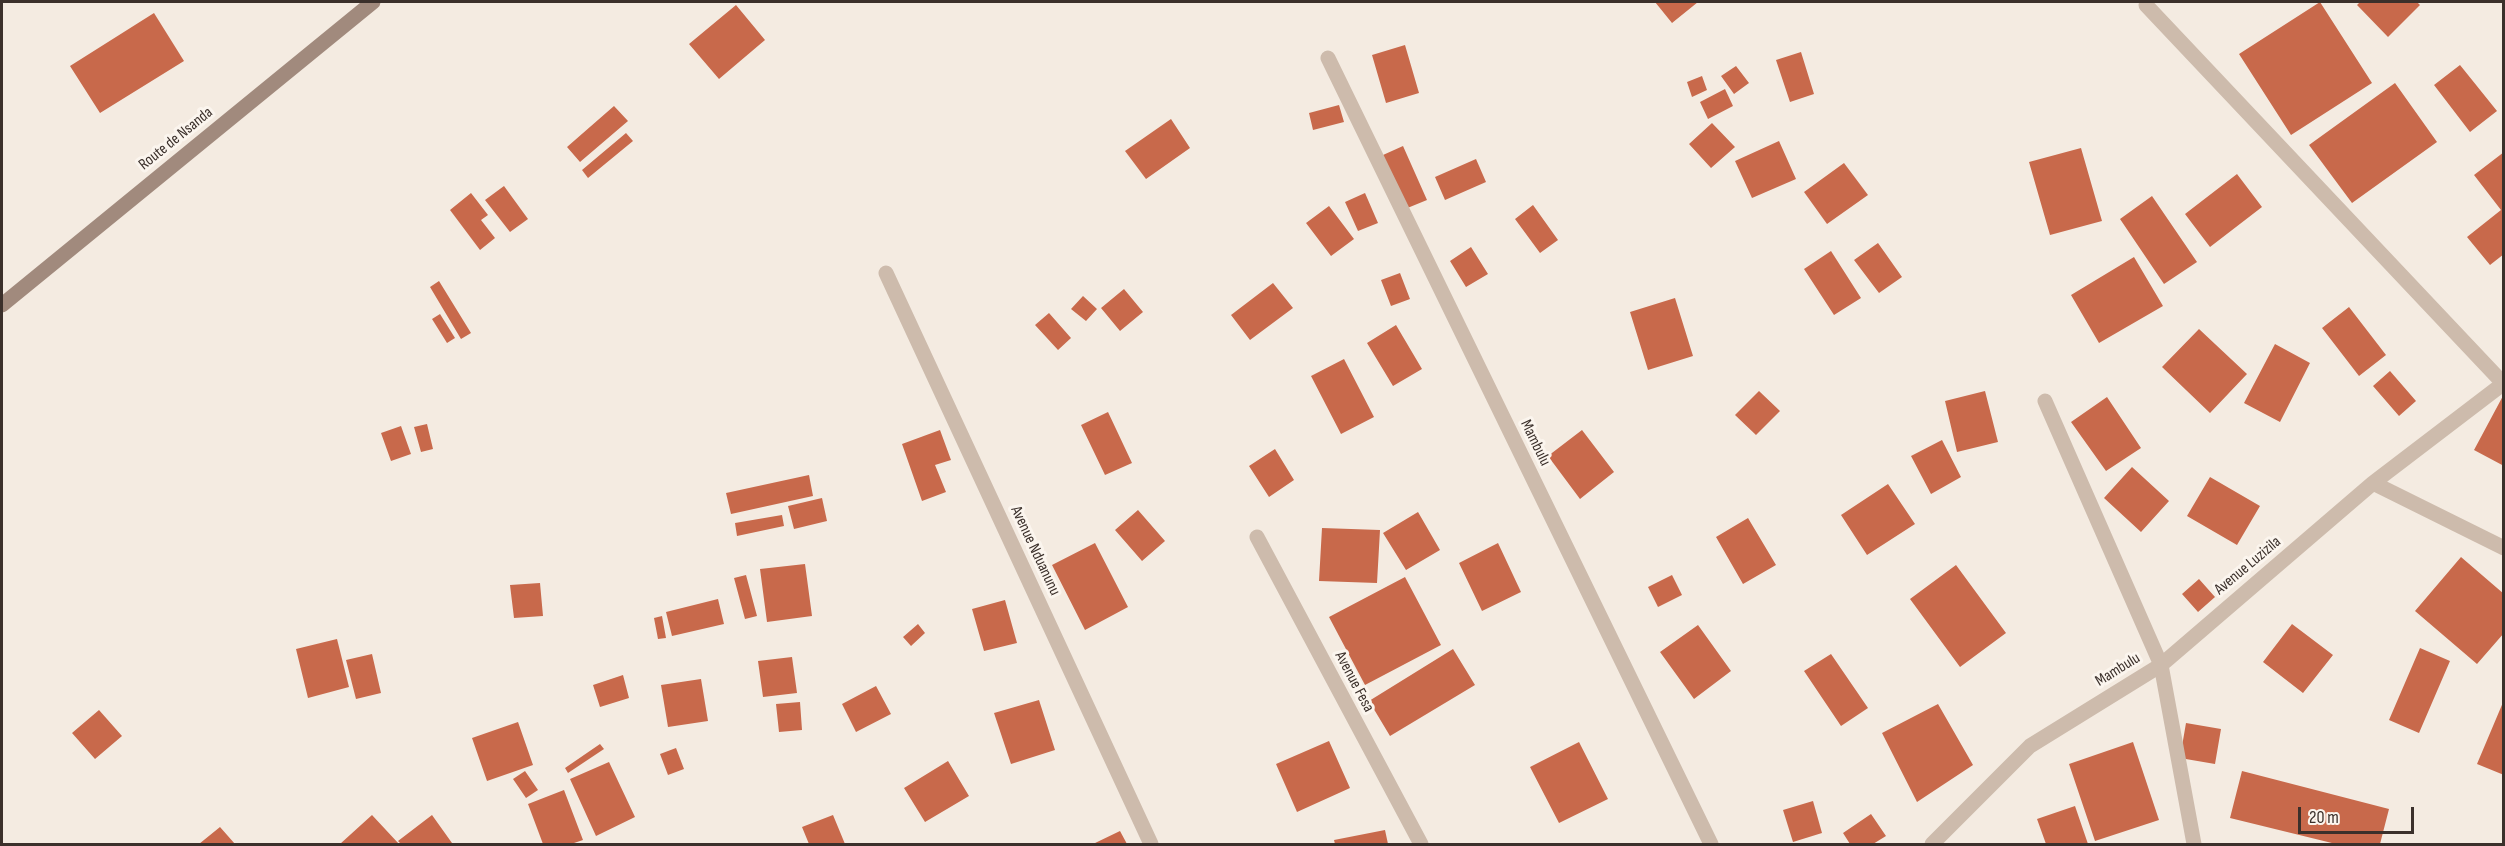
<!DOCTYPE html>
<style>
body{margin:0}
#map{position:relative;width:2505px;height:846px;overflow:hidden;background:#f4ebe1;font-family:"Sofia Sans Condensed",sans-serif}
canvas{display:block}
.frame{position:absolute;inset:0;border:3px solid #3b302b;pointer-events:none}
.scale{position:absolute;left:2298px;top:807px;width:116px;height:27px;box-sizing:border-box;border:3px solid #3b302b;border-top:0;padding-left:8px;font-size:18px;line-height:21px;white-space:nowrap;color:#3b302b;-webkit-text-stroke:4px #fbf5ee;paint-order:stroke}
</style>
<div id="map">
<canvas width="2505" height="846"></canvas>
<div class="frame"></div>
<div class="scale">20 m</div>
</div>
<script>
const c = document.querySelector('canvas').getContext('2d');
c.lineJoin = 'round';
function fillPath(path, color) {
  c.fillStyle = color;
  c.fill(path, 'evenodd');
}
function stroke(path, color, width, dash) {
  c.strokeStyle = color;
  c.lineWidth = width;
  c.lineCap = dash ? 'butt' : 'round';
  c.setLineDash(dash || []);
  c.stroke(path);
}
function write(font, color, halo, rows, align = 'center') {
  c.font = font + ' "Sofia Sans Condensed",sans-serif';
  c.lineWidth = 6;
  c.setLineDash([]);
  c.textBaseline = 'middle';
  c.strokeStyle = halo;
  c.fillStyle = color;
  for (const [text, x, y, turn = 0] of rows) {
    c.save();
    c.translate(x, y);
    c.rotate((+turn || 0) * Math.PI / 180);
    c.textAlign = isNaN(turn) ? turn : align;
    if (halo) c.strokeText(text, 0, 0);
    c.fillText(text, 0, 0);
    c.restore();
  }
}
fillPath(new Path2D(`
 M1655,2H1698L1672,23Z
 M2320,2L2372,83L2291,135L2239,54Z
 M2360,2H2417L2420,5L2388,37L2357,5Z
 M736,5L765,40L719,79L689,44Z
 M154,13L184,61L100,113L70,66Z
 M1405,45L1419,93L1386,103L1372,55Z
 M1801,52L1814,94L1790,102L1776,60Z
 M2460,65L2497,111L2470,132L2434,85Z
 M1736,66L1749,83L1734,94L1721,76Z
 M1702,76L1707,90L1692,97L1687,82Z
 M2395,83L2437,142L2352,203L2309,145Z
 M1725,89L1733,106L1708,119L1700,102Z
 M1339,105L1344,122L1313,130L1309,113Z
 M614,106L628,121L580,162L567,147Z
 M1171,119L1190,148L1146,179L1125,151Z
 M1712,123L1735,147L1711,168L1689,144Z
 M626,133L633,141L588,178L582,170Z
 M1779,141L1796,179L1752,198L1735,161Z
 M1403,146L1427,200L1405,209L1383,155Z
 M2081,148L2102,221L2050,235L2029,162Z
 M2504,152V254L2490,265L2467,237L2501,210L2474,175Z
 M1476,159L1486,182L1445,200L1435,177Z
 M1844,163L1868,195L1827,224L1804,192Z
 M2237,174L2262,207L2210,247L2185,214Z
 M504,186L528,219L510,232L485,200Z
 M471,193L488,215L481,220L495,238L480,250L450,210Z
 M1365,193L1378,223L1358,231L1345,202Z
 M2152,196L2197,262L2164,284L2120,219Z
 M1533,205L1558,240L1540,253L1515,219Z
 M1329,206L1354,239L1331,256L1306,223Z
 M1878,243L1902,277L1879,293L1854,260Z
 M1471,247L1488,274L1466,287L1450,261Z
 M1831,251L1861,298L1834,315L1804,269Z
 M2134,257L2163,306L2099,343L2071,295Z
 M1400,273L1410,299L1391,306L1381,280Z
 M439,281L471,333L461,339L430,287Z
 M1273,283L1293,308L1250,340L1231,315Z
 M1124,289L1143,312L1120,331L1101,308Z
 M1083,296L1097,309L1086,321L1071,309Z
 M1675,298L1693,356L1648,370L1630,312Z
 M2349,307L2386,355L2359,376L2322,328Z
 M1049,313L1071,338L1058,350L1035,325Z
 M440,314L455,338L447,343L432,319Z
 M1396,325L1422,369L1393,386L1367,343Z
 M2199,329L2247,374L2210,413L2162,367Z
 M2275,344L2310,363L2280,422L2244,403Z
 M1344,359L1374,417L1341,434L1311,376Z
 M2390,371L2416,401L2399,416L2373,386Z
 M1759,391L1780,411L1756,435L1735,415Z
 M1985,391L1998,442L1957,452L1945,401Z
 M2504,394V466L2474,450Z
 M2107,397L2141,448L2106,471L2071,422Z
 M1108,412L1132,463L1105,475L1081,425Z
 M427,424L433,449L421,452L414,427Z
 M401,426L411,454L391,461L381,433Z
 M940,430L951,460L935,465L946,492L922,501L902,444Z
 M1582,430L1614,472L1580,499L1548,456Z
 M1942,440L1961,477L1931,494L1911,456Z
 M1275,449L1294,480L1269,497L1249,466Z
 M2132,467L2169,501L2141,532L2104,498Z
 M809,475L813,496L731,514L726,493Z
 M2210,477L2260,506L2237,545L2187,516Z
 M1888,484L1915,524L1867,555L1841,515Z
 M822,498L827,521L794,529L788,506Z
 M1138,510L1165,541L1142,561L1115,530Z
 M1418,512L1440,550L1406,570L1383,533Z
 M782,515L784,526L737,536L735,523Z
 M1748,518L1776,565L1743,584L1716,537Z
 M1322,528L1380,530L1377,583L1319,581Z
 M1095,543L1128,607L1085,630L1052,565Z
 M1498,543L1521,592L1482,611L1459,563Z
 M2461,557L2504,594V633L2477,664L2415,611Z
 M805,564L812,616L767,622L760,569Z
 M1956,565L2006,633L1960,667L1910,599Z
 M746,575L757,616L745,619L734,578Z
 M1672,575L1682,595L1658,607L1648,587Z
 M1405,577L1441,645L1365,685L1329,617Z
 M2199,579L2215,597L2198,612L2182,594Z
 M540,583L543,616L514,618L510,585Z
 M718,599L724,624L672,636L666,612Z
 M1005,600L1017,643L984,651L972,609Z
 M662,616L666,638L658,639L654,618Z
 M918,624L925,633L911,646L903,637Z
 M2292,624L2333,655L2303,693L2263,662Z
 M1698,625L1731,671L1694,699L1660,652Z
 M337,639L349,687L308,698L296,649Z
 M2420,648L2450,661L2419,733L2389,720Z
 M1453,649L1475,685L1390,736L1369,701Z
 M372,654L381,693L356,699L346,660Z
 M1831,654L1868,708L1841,726L1804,671Z
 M792,657L797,693L763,697L758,661Z
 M623,675L629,698L600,707L593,685Z
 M701,679L708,721L668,727L661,685Z
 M876,686L891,714L856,732L842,704Z
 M1039,700L1055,750L1011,764L994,713Z
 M2504,700V775L2477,764Z
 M800,702L802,730L779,732L776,704Z
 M1938,704L1973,765L1917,802L1882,733Z
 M99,710L122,736L95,759L72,733Z
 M518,722L533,765L487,781L472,738Z
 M2186,723L2221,729L2215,764L2180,758Z
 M1329,741L1350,788L1297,812L1276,764Z
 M1579,742L1608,799L1559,823L1530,767Z
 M2133,742L2159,820L2095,841L2069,764Z
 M600,744L604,749L568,773L565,768Z
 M676,748L684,769L668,775L660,754Z
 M948,761L969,796L925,822L904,788Z
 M609,762L635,817L596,836L570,779Z
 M525,771L538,790L526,798L513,779Z
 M2242,771L2389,809L2380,844H2336L2230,818Z
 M564,790L583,840L571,844H543L528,804Z
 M1813,801L1822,833L1793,842L1783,810Z
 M2075,806L2088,844H2046L2037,819Z
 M1871,814L1886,836L1873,844H1850L1843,833Z
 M372,815L399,844H340Z
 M432,815L452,843L401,844L398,841Z
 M833,815L845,844H809L802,827Z
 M220,827L235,844H199Z
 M1385,830L1388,844H1335L1334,840Z
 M1120,831L1127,844H1093Z`), '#c8694b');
stroke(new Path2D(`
 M2146,5L2503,383
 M1328,58L1711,844
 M886,273L1151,844
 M2373,483L2504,548
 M1257,537L1421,844
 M1932,844L2030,746L2161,665L2045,401
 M2194,844L2161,665L2373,483L2504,383`), '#cdbbac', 15);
stroke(new Path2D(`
 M2,305L373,2`), '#a18a7d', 15);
write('16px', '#3b302b', '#fbf5ee', [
 ["Route de Nsanda",176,139,-39],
 ["Mambulu",1535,443,64],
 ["Avenue Nduanunu",1035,551,65],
 ["Avenue Luzizila",2248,566,-40],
 ["Mambulu",2118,670,-32],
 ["Avenue Fesa",1354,682,62]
]);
</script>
